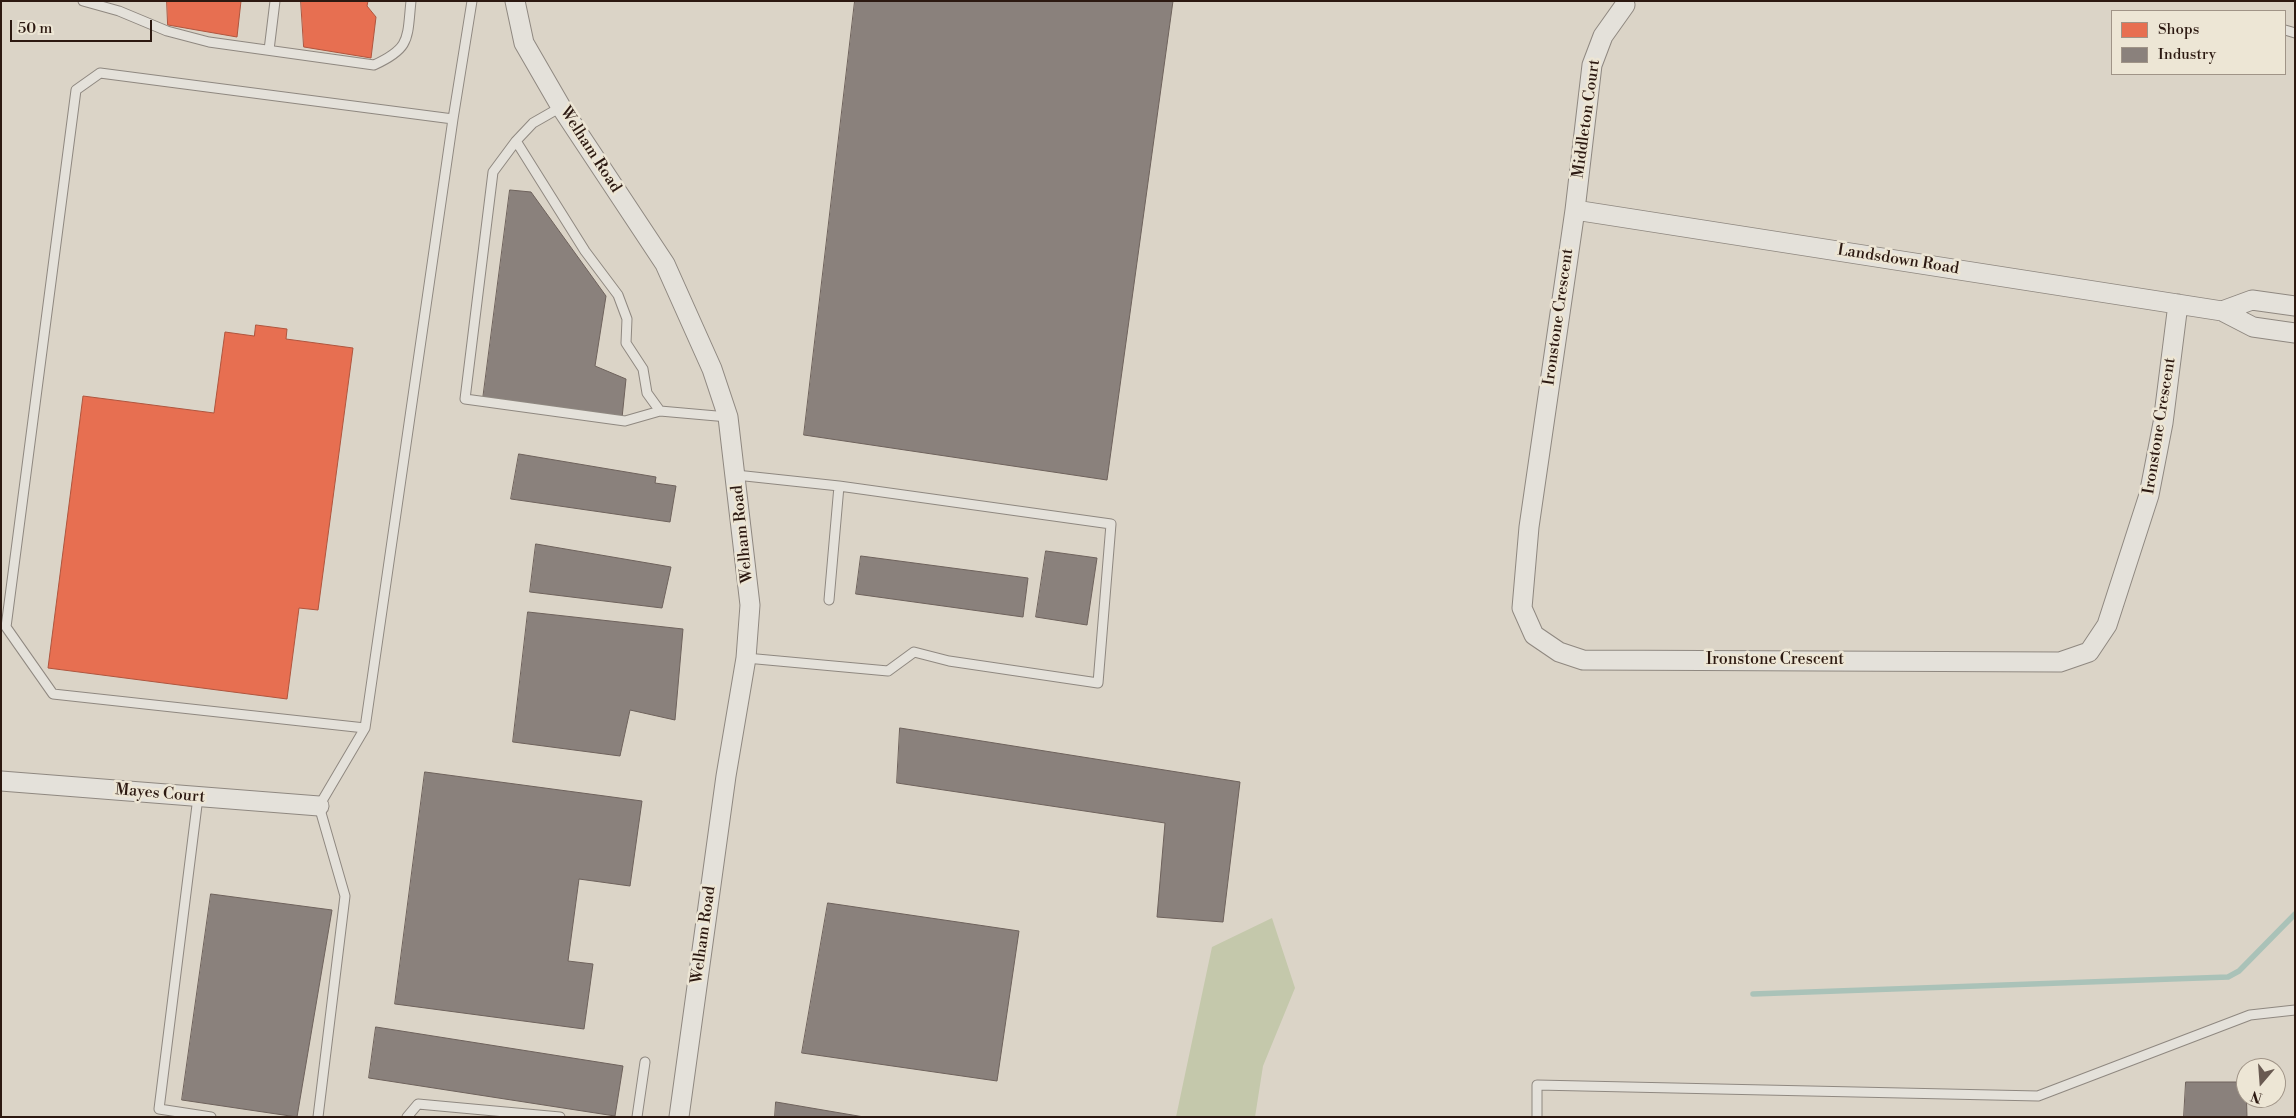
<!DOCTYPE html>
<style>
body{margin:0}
#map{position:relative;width:2296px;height:1118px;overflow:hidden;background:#dbd4c7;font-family:"Libre Bodoni",serif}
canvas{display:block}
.frame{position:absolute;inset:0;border:2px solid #2c1911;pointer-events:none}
.legend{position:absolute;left:2111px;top:10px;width:175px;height:65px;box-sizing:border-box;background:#ede6d5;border:1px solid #a09487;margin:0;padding:6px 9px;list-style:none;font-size:15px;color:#2c1911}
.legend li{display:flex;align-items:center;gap:10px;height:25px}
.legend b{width:25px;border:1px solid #a09487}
.north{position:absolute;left:2236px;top:1058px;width:50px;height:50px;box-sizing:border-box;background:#ede6d5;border:1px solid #a09487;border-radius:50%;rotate:198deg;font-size:14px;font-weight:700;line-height:20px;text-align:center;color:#2c1911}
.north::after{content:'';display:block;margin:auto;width:18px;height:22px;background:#695a51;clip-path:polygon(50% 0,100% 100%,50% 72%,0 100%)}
.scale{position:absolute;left:10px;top:20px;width:142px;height:22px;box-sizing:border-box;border:2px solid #2c1911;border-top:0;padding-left:6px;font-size:15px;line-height:18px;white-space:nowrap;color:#2c1911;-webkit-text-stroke:4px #ede6d5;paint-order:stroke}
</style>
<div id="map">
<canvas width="2296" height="1118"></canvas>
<div class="frame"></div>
<ul class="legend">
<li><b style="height:14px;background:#e76f51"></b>Shops</li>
<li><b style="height:14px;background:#8a817c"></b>Industry</li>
</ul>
<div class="north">N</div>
<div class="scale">50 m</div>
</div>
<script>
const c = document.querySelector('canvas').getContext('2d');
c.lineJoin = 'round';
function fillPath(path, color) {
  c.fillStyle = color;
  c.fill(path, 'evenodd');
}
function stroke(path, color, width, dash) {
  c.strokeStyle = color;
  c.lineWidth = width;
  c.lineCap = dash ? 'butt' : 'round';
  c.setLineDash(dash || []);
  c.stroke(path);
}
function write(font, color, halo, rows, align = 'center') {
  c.font = font + ' "Libre Bodoni",serif';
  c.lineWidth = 5;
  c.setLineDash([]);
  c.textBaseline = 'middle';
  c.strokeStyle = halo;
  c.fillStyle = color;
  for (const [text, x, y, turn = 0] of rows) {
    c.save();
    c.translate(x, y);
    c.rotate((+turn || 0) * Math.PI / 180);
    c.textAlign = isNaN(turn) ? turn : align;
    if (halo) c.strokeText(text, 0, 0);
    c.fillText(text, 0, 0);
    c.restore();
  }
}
fillPath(new Path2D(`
 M1272,918L1295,988L1263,1066L1255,1117H1176L1212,947Z`), '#c4c8ab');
const shops = new Path2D(`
 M167,1H241L237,37L168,25Z
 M301,1H368L367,6L376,17L371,58L304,47Z
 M256,325L287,329L286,339L353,348L318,610L299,608L287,699L48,668L83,396L214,413L225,332L254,336Z`);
fillPath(shops, '#e76f51');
stroke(shops, '#af553e', 1);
const industry = new Path2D(`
 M855,1H1173L1107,480L804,435Z
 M510,190L531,192L606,296L595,366L626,379L622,418L483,399Z
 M519,454L656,477L655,483L676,486L670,522L511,499Z
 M536,544L671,567L662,608L530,592Z
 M1046,551L1097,558L1087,625L1036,617Z
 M861,556L1028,578L1023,617L856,594Z
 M528,612L683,629L675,720L630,710L620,756L513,742Z
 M900,728L1240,782L1223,922L1157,917L1165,823L897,783Z
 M425,772L642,801L630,886L579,879L568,961L593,964L584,1029L395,1004Z
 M211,894L332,910L297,1117L182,1100Z
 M828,903L1019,931L997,1081L802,1053Z
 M376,1027L623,1066L615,1116L369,1078Z
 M2186,1082H2246L2247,1117H2184Z
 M776,1102L864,1117H775Z`);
fillPath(industry, '#8a817c');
stroke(industry, '#6e625c', 1);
stroke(new Path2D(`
 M1753,994L2228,977L2239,971L2295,914`), '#aac2b8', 5.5);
const service = new Path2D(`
 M83,1L119,11L167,31L209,42L374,65C411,48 407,39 411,1
 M2285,30L2295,33
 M269,50L275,1
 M561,107L533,123L516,141L493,172L465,399L625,421L660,411L728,417
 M516,141L585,251L618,295L627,319L626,343L643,369L647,393L660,411
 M736,475L839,486L1111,524L1098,683L949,661L914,652L888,671L746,658
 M829,600L839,486
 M365,728L53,694L6,627L76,90L100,73L453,119L472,1
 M198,797L159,1109L211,1117
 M318,1117L345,896L319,806L365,728L453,119
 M407,1117L418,1104L560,1117
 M637,1117L645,1062
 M1537,1117V1085L2038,1096L2250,1015L2295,1010`);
const minor = new Path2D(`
 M515,1L524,43L561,107L665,264L712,369L728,417L750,605L746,658L726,776L679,1117
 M1625,5L1603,36L1592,65L1575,210L1529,527L1522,608L1534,635L1559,652L1583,660L2060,662L2089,652L2107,625L2149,495L2163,423L2178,304
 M1575,210L2222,311
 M2295,306L2252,300L2222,311L2253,327L2295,333
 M1,781L319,806`);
stroke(service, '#8f8880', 11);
stroke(minor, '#8f8880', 21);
stroke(service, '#e4e1da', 9);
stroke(minor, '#e4e1da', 19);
write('16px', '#2c1911', '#ede6d5', [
 ["Middleton Court",1587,119,-82],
 ["Welham Road",590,150,57],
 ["Landsdown Road",1898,260,9],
 ["Ironstone Crescent",1559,317,-82],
 ["Ironstone Crescent",2160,426,-81],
 ["Welham Road",743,534,-96],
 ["Ironstone Crescent",1775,660],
 ["Mayes Court",160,794,5],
 ["Welham Road",704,935,-82]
]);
</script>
